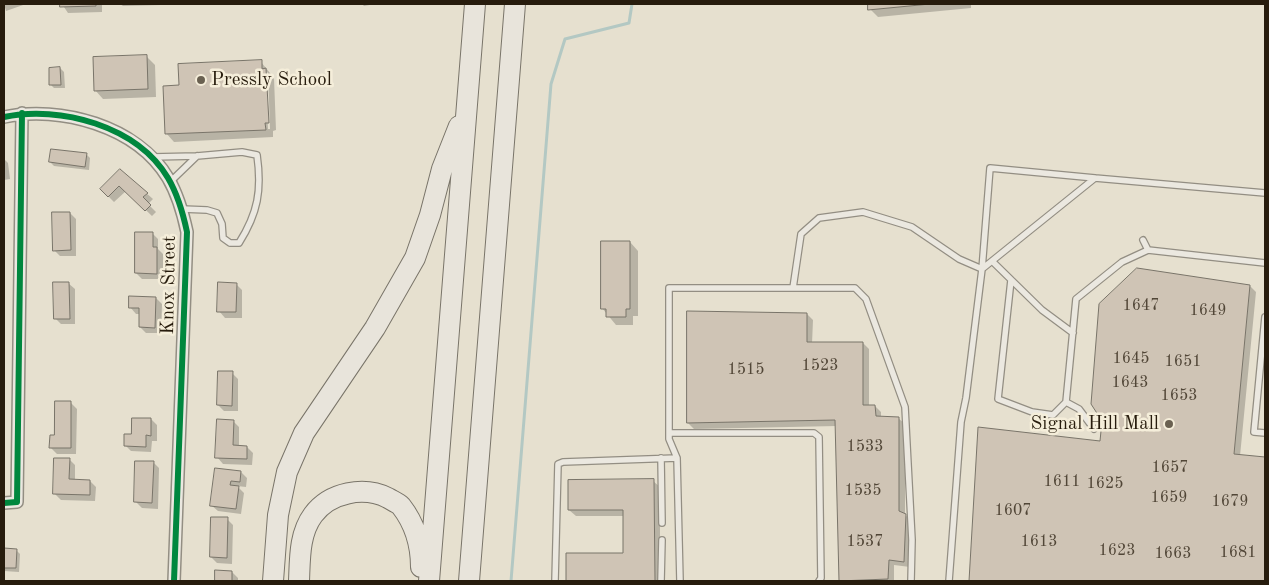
<!DOCTYPE html>
<style>
body{margin:0}
#map{position:relative;width:1269px;height:585px;overflow:hidden;background:#e6e0cf;font-family:"Old Standard TT",serif}
canvas{display:block}
.frame{position:absolute;inset:0;border:5px solid #271c0d;pointer-events:none}
</style>
<div id="map">
<canvas width="1269" height="585"></canvas>
<div class="frame"></div>
</div>
<script>
const c = document.querySelector('canvas').getContext('2d');
c.lineJoin = 'round';
function fillPath(path, color) {
  c.fillStyle = color;
  c.fill(path, 'evenodd');
}
function stroke(path, color, width, dash) {
  c.strokeStyle = color;
  c.lineWidth = width;
  c.lineCap = dash ? 'butt' : 'round';
  c.setLineDash(dash || []);
  c.stroke(path);
}
function write(font, color, halo, rows, align = 'center') {
  c.font = font + ' "Old Standard TT",serif';
  c.lineWidth = 5;
  c.setLineDash([]);
  c.textBaseline = 'middle';
  c.strokeStyle = halo;
  c.fillStyle = color;
  for (const [text, x, y, turn = 0] of rows) {
    c.save();
    c.translate(x, y);
    c.rotate((+turn || 0) * Math.PI / 180);
    c.textAlign = isNaN(turn) ? turn : align;
    if (halo) c.strokeText(text, 0, 0);
    c.fillText(text, 0, 0);
    c.restore();
  }
}
fillPath(new Path2D(`
 M4,4H26L6,11Z
 M62,4H102V12L68,13Z
 M120,4H161V5L123,6Z
 M362,4H375L364,6Z
 M869,4H971V8L878,17L870,9Z
 M147,57L155,65L156,97L103,99L95,90Z
 M261,62L274,78L276,130L273,131V137L174,142L166,133L180,86ZM265,70L268,73L270,129H268Z
 M60,68L64,72L65,88H54L51,85Z
 M86,154L90,158L89,170L54,166L50,162Z
 M4,159L8,163L10,179L4,180Z
 M120,170L153,199L148,204L156,212L152,216L126,191L114,202L101,189Z
 M70,213L76,219V256H60L54,250Z
 M152,233L158,239V249L163,254V279H142L136,273Z
 M630,242L638,251V316H633V325H616L602,308Z
 M68,283L75,289V324H61L55,318Z
 M236,284L242,290V318H225L219,311Z
 M1250,286L1256,292L1240,456L1265,459V581H970L979,428L1101,442Z
 M156,298L162,304L161,333H146L140,327L141,314H136L130,307Z
 M807,314L813,320L812,344L863,343L869,349V406H875L881,412V417L898,418L905,424V515L912,521L910,567L894,565V581H841L837,426L694,429L688,423Z
 M232,373L238,379V411H224L218,405Z
 M71,403L77,409L76,454H57L51,448Z
 M151,419L157,425V441H152L151,452L131,451L125,445L132,435Z
 M233,421L239,427V447H247L253,453L252,465L223,464L217,457Z
 M69,459L75,465V481H90L96,487L95,501L61,500L55,494Z
 M153,462L159,468L158,509L142,508L136,502Z
 M216,469L241,472L247,478L246,487L237,486L244,493L241,514L218,511L211,505Z
 M653,481L660,487V581H567V554H625V516H576L569,510Z
 M227,519L233,525L232,564L217,563L211,557Z
 M4,550H16L20,554L19,572L4,571Z
 M217,571L232,572L238,578V581H216Z`), '#0003');
stroke(new Path2D(`
 M511,581L551,84L565,39L629,23L632,4`), '#b3c8c3', 3);
const building = new Path2D(`
 M60,4H96V6L60,7Z
 M868,4H930L868,10Z
 M147,55L148,89L94,91L93,57Z
 M262,60V69L266,68L269,123H265L266,130L165,134L163,86L179,85L178,64Z
 M60,67L61,85H49V68Z
 M51,149L87,153L85,167L49,162Z
 M120,169L148,193L143,197L151,205L145,211L119,186L108,197L100,189Z
 M52,212H70L71,250L53,251Z
 M135,232H153V247H157V274L135,273Z
 M601,241H630V309H626V317H606V309H601Z
 M1137,268L1250,285L1234,454L1265,457V581H969L978,427L1100,441L1102,421L1091,404L1099,304Z
 M53,282H69L70,319H54Z
 M218,282L237,283L236,312H217Z
 M129,296L156,297L155,328L139,327V308H129Z
 M687,311L807,313V342H863V405H875L876,416L899,417V511L906,514L904,562L889,560L888,579L839,581L835,420L687,423Z
 M218,371H233L232,406L217,405Z
 M55,401H71V448H49L50,435H54Z
 M132,418H151V436L146,435V447L124,446V434H131Z
 M217,419L234,420L233,445L247,446V459L215,458Z
 M54,458H70L69,479L90,480V495L53,494Z
 M135,461H154L152,503L134,502Z
 M215,468L241,471L240,482L231,481L230,485L239,486L236,509L210,506Z
 M654,479L655,581H566V553H623V510H568V480Z
 M211,517H228L227,558L210,557Z
 M4,548L17,549L16,568H4Z
 M215,570L232,571V581H215Z`);
fillPath(building, '#cfc4b5');
stroke(building, '#797469', 1);
const service = new Path2D(`
 M152,157L197,156L242,152L257,155C262,190 258,213 239,243H230L223,238L222,224L217,213L207,210L182,209
 M170,182L197,156
 M1143,240L1148,250
 M992,261L1042,310L1073,333
 M1011,280L998,399L1032,412L1053,415L1066,402L1076,299L1122,262L1148,250L1265,263
 M793,288L801,234L819,218L863,212L912,227L959,259L982,269L1095,178L1265,193
 M1265,317L1254,432L1265,433
 M1066,402L1079,409L1094,429
 M669,433H814L819,437L821,578L819,581
 M661,458L662,523
 M555,581L558,464L563,462L677,458
 M661,581L662,540
 M680,581L677,458L669,439V288H855L866,299L905,407L912,540L911,581
 M949,581L961,422L966,398L982,269L990,168L1095,178`);
const minor = new Path2D(`
 M4,117C60,105 137,126 168,178C178,195 183,213 187,232L174,581
 M4,503L17,502L22,113`);
const motorway = new Path2D(`
 M273,581L278,515L287,472L304,433L375,328L415,258L430,215L442,169L459,126
 M299,581C300,559 299,534 313,515C330,492 364,486 388,498C393,501 398,503 401,506C415,524 421,545 421,567
 M429,581L475,4
 M469,581L515,4`);
stroke(service, '#938e83', 8);
stroke(minor, '#938e83', 14);
stroke(motorway, '#797469', 22);
stroke(service, '#ebe8e0', 5.5);
stroke(minor, '#ebe8e0', 11);
stroke(motorway, '#e8e4db', 20);
stroke(new Path2D(`
 M4,117C60,105 137,126 168,178C178,195 183,213 187,232L174,581
 M4,503L17,502L22,113`), '#00873e', 6);
for (const [x, y, r, color] of [
 [201,80,5,"#6a6151"],
 [1169,424,5,"#6a6151"]
]) {
  const dot = new Path2D();
  dot.arc(x, y, r, 0, 2 * Math.PI);
  c.fillStyle = color;
  c.fill(dot);
  stroke(dot, '#f5eeda', 2);
}
write('16px', '#514637', null, [
 ["1647",1141,306],
 ["1649",1208,311],
 ["1645",1131,359],
 ["1651",1183,362],
 ["1523",820,366],
 ["1515",746,370],
 ["1643",1130,383],
 ["1653",1179,396],
 ["1533",865,447],
 ["1657",1170,468],
 ["1611",1062,482],
 ["1625",1105,484],
 ["1535",863,491],
 ["1659",1169,498],
 ["1679",1230,502],
 ["1607",1013,511],
 ["1537",865,542],
 ["1613",1039,542],
 ["1623",1117,551],
 ["1681",1238,553],
 ["1663",1173,554]
]);
write('19px', '#271c0d', '#f5eeda', [
 ["Pressly School",211,80],
 ["Signal Hill Mall",1159,424,"right"]
], 'left');
write('19px', '#271c0d', '#f5eeda', [
 ["Knox Street",169,285,-89]
]);
</script>
